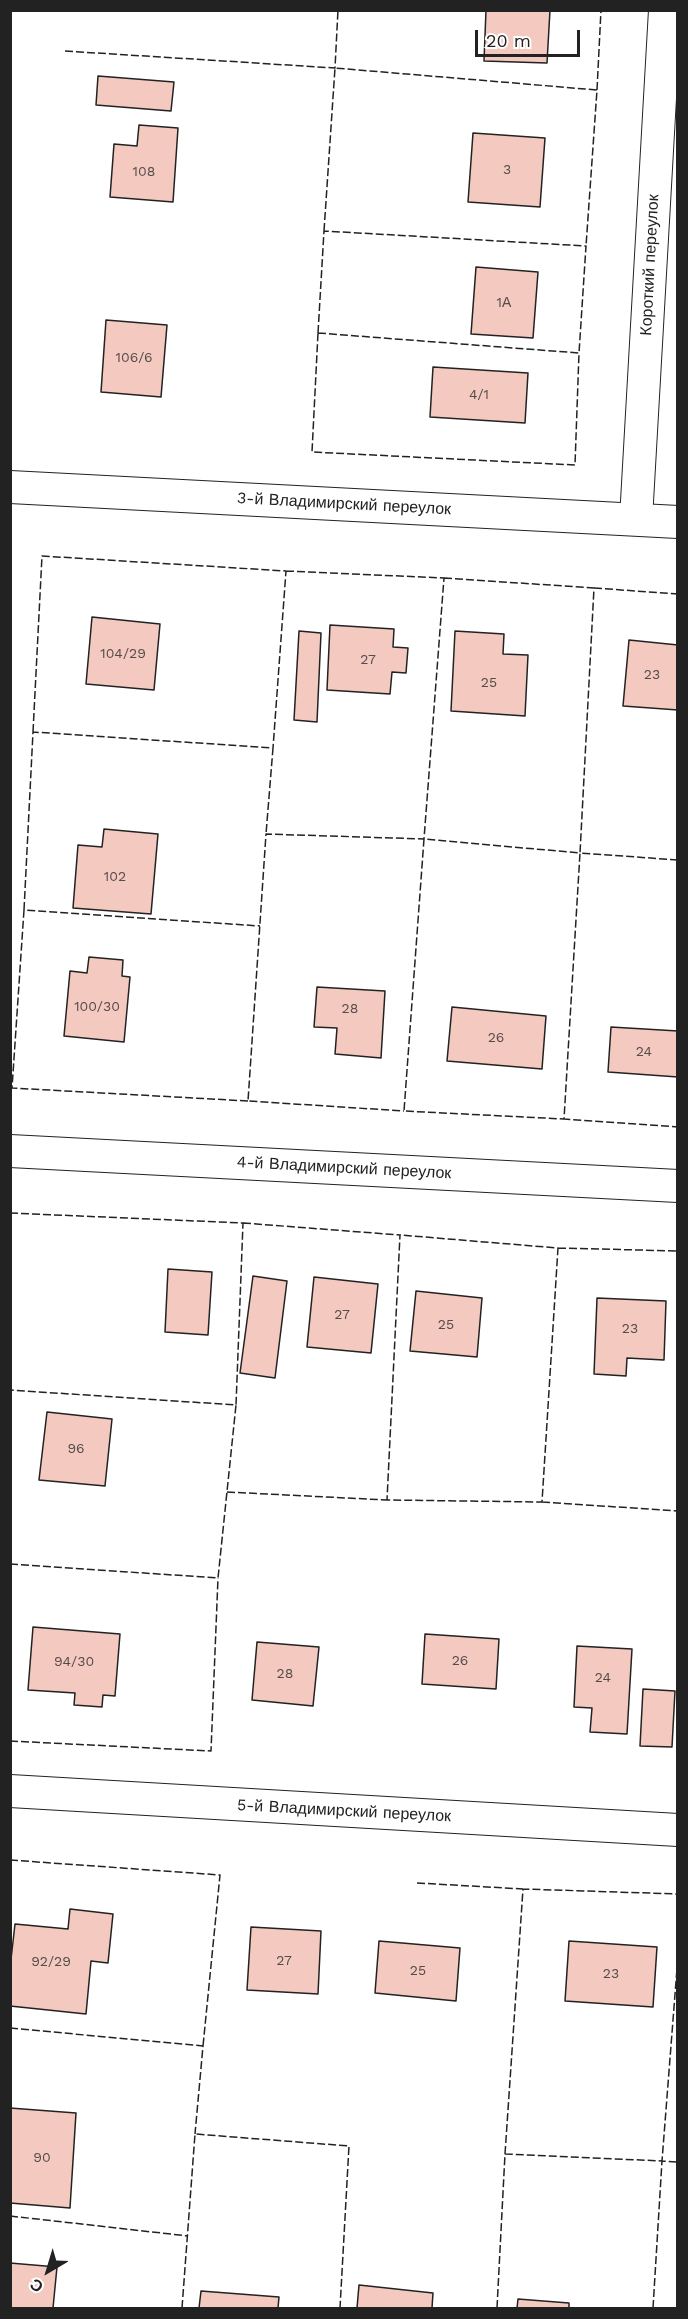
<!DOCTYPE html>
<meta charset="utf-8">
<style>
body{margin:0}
#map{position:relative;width:688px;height:2319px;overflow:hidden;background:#fff;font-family:"Work Sans",sans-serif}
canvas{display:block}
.frame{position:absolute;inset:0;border:12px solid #222;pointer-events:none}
.north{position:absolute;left:18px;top:2241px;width:60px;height:60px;-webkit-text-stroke:4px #fff;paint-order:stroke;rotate:218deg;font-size:16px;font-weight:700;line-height:24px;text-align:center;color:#222}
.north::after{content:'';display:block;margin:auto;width:21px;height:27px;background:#222;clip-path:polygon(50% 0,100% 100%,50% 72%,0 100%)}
.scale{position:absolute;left:475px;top:30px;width:105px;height:27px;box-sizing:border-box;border:3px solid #222;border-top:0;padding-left:8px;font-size:18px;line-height:21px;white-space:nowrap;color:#222;-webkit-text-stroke:4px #fff;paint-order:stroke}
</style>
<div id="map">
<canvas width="688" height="2319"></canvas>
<div class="frame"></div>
<div class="north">С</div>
<div class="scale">20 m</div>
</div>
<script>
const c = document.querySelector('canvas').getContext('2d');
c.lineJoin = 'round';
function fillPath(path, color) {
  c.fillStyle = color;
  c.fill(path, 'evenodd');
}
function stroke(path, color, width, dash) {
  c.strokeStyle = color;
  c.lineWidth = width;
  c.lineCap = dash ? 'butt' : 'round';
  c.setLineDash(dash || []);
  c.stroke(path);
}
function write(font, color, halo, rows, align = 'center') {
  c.font = font + ' "Work Sans",sans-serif';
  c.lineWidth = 4.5;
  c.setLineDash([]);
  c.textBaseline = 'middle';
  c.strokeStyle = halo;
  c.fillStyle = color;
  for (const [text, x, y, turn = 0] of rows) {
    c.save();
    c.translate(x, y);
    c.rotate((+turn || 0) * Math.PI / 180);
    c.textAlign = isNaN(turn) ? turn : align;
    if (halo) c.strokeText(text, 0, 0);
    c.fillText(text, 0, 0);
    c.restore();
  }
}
const building = new Path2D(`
 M486,10H550L547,63L484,61Z
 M98,76L174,82L171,111L96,105Z
 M139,125L178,128L173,202L110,197L114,144L137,146Z
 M473,133L545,138L540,207L468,202Z
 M476,267L538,272L533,338L471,334Z
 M106,320L167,325L161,397L101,392Z
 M433,367L528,373L525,423L430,417Z
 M92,617L160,624L154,690L86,684Z
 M330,625L394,629L393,647L408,648L406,673L392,672L390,694L327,690Z
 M299,631L321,633L317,722L294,720Z
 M455,631L504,634L503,654L528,655L525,716L451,711Z
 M629,640L678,645V710L623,706Z
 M104,829L158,834L151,914L73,908L78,845L102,847Z
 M89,957L123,960L122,976L130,977L124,1042L64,1036L70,971L87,973Z
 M317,987L385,991L381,1058L335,1054L337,1028L314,1027Z
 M452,1007L546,1016L542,1069L447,1061Z
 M611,1027L678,1031V1077L608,1072Z
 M168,1269L212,1272L208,1335L165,1332Z
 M253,1276L287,1281L275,1378L240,1373Z
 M314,1277L378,1284L371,1353L307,1347Z
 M416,1291L482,1298L477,1357L410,1351Z
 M597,1298L666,1301L664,1360L627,1358L626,1376L594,1374Z
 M47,1412L112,1419L105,1486L39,1480Z
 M33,1627L120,1634L115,1696L103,1695L102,1707L74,1705L75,1693L28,1690Z
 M425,1634L499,1639L496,1689L422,1684Z
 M257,1642L319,1647L313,1706L252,1700Z
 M577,1646L632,1649L627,1734L590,1732L592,1708L574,1707Z
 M643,1689L675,1691L672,1747L640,1746Z
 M70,1909L113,1914L108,1963L91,1961L86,2014L10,2006V1968L15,1924L68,1929Z
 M251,1927L321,1931L318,1994L247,1990Z
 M379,1941L460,1948L456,2001L375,1993Z
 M569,1941L657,1947L653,2007L565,2001Z
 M10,2108L76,2113L70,2208L10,2203Z
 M10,2263L57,2267L53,2308H10Z
 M359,2285L433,2293L432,2308H357Z
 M201,2291L279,2297L278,2308H199Z
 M518,2299L569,2303V2308H517Z`);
fillPath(building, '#f3c9c0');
stroke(building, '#222', 1.5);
const street = new Path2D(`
 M10,487L678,522
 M636,519L665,10
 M10,1151L678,1186
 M10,1791L678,1830`);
stroke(street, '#222', 34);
stroke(street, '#fff', 32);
stroke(new Path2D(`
 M65,51L335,68L338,10
 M597,90L601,10
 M324,231L335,68L597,90L586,246
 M318,333L579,353L575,465L312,452Z
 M318,333L324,231L586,246L579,353
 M286,571L444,578L424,839L266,834L248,1101L404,1111
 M444,578L594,588L580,853L424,839L404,1111L564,1119
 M594,588L678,594
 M33,732L42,556L286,571L273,748
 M678,860L580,853L564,1119L678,1127
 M24,910L33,732L273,748L266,834
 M248,1101L12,1088L24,910L260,926
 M10,1213L243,1223L236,1405L10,1390
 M243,1223L400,1235L387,1500L542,1502L558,1248L400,1235
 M558,1248L678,1251
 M227,1492L387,1500
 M542,1502L678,1511
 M10,1564L218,1578L236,1405
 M10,1741L211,1751L218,1578
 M10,1860L220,1875L203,2046
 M417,1883L523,1889
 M10,2028L203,2046L195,2134
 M505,2154L523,1889L678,1894
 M10,2216L188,2236
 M182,2308L195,2134L349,2146L340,2308
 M497,2308L505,2154L662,2161L678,1956
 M653,2308L662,2161L678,2162`), '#222', 1.5, [8, 3]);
write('14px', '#564c4a', null, [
 ["3",507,170],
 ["108",144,172],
 ["1А",504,303],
 ["106/6",134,358],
 ["4/1",479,395],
 ["104/29",123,654],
 ["27",368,660],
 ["23",652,675],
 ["25",489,683],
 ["102",115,877],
 ["100/30",97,1007],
 ["28",350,1009],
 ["26",496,1038],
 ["24",644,1052],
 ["27",342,1315],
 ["25",446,1325],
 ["23",630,1329],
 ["96",76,1449],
 ["26",460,1661],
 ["94/30",74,1662],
 ["28",285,1674],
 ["24",603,1678],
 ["27",284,1961],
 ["92/29",51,1962],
 ["25",418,1971],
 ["23",611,1974],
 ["90",42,2158]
]);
write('16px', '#222', '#fff', [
 ["Короткий переулок",650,265,-87],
 ["3-й Владимирский переулок",344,504,3],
 ["4-й Владимирский переулок",344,1168,3],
 ["5-й Владимирский переулок",344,1811,3]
]);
</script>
